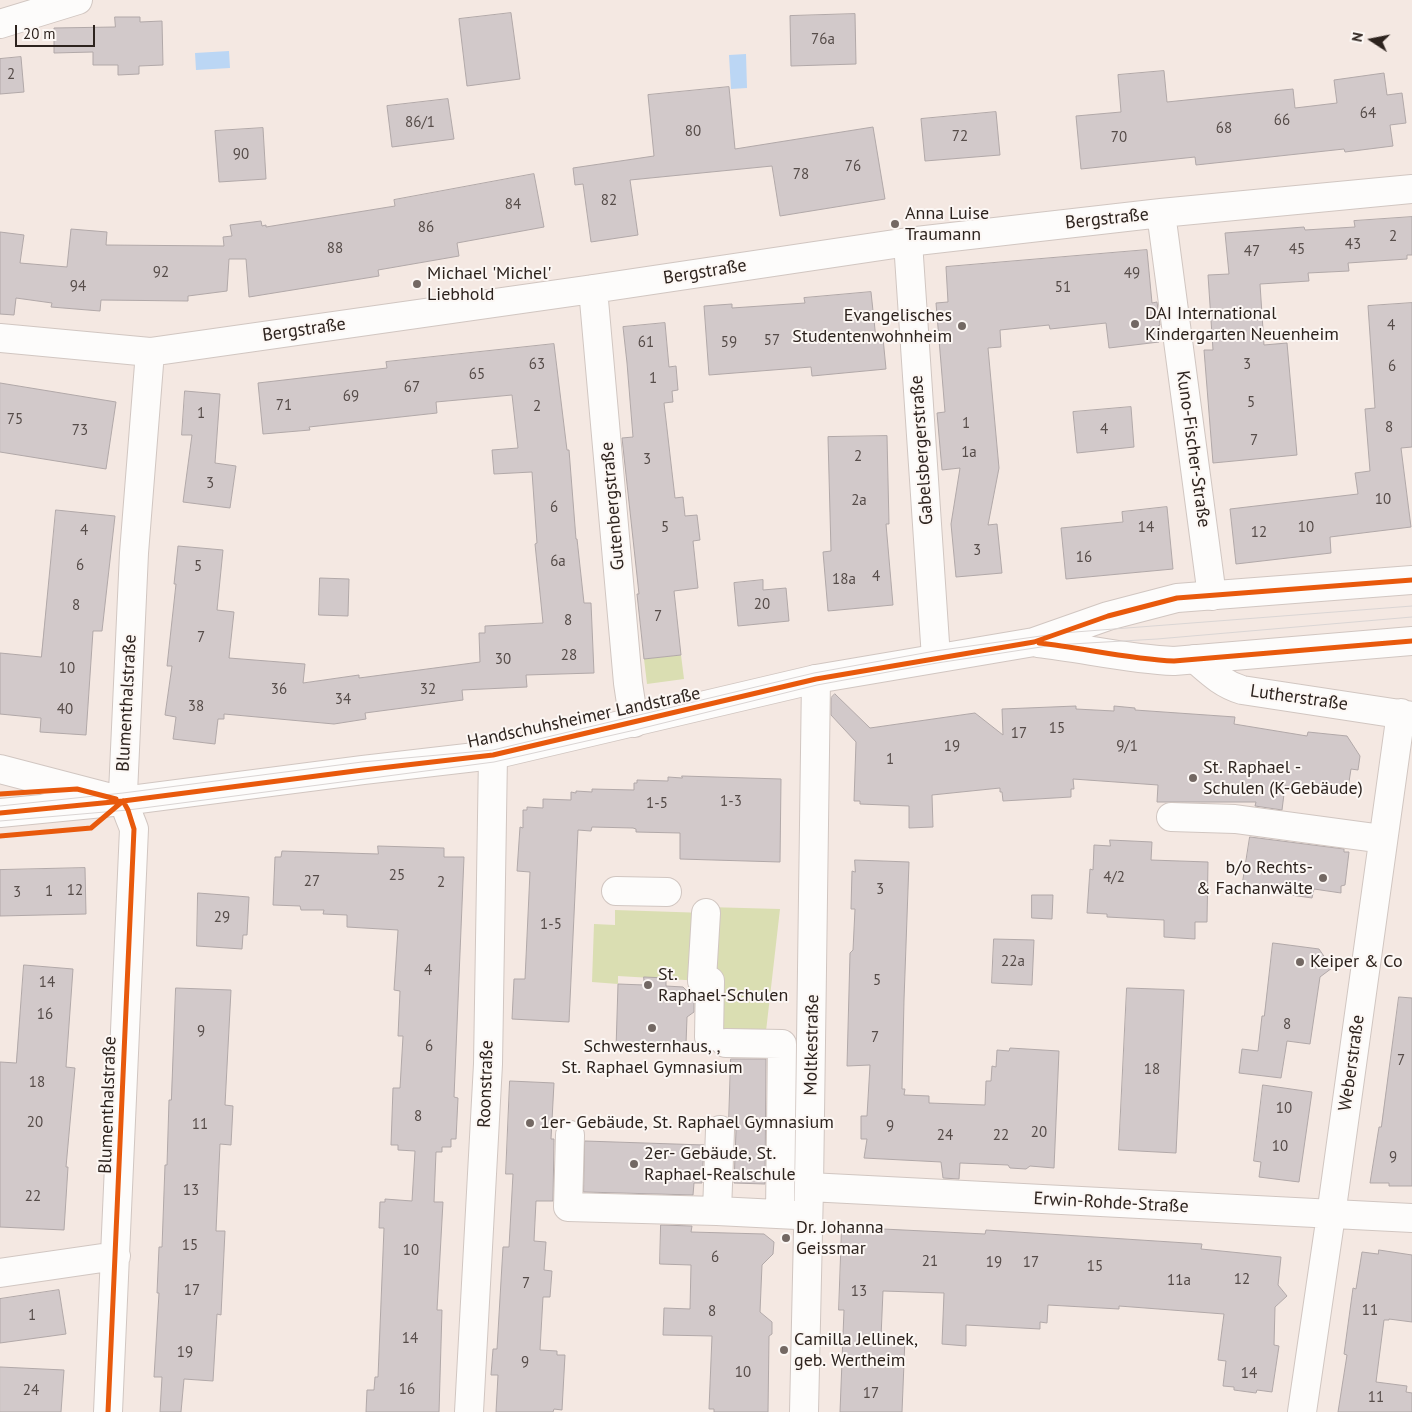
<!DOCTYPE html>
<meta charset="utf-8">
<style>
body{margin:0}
#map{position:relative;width:1412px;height:1412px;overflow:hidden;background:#f4e8e2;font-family:"PT Sans",sans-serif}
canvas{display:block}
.north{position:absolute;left:1347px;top:15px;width:50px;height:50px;-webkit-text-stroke:4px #fcf7f4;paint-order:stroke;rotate:281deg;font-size:14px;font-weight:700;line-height:20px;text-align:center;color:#2d231e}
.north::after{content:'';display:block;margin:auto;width:18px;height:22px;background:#2d231e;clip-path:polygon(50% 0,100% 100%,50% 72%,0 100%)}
.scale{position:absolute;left:15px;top:25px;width:80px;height:22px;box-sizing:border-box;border:2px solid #2d231e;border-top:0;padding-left:6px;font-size:15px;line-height:18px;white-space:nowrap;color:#2d231e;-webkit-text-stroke:4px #fcf7f4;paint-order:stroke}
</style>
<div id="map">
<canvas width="1412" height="1412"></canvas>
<div class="north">N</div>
<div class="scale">20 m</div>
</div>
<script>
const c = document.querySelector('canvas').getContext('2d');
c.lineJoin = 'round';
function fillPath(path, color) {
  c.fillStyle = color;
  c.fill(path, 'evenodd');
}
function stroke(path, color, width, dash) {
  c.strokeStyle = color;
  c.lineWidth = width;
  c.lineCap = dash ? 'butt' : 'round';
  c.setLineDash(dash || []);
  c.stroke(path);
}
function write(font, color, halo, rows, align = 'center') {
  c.font = font + ' "PT Sans",sans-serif';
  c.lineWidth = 4;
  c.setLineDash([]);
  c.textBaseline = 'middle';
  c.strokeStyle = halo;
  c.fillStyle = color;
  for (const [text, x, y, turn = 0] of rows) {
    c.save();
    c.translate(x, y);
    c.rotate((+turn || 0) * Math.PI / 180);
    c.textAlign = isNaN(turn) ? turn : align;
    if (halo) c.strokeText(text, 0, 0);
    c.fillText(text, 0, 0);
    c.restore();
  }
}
fillPath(new Path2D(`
 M681,655L684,679L647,684L644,659Z
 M707,907L780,909L765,1040L710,1037L702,981L618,976V984L592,982L594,924L615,925V910L706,913Z`), '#dadeb2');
fillPath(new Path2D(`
 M229,51L230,68L196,70L195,53Z
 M746,54L747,88L731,89L729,55Z`), '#bbd6f4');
const building = new Path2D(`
 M511,13L520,79L467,86L459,19Z
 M855,14L856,64L791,66L790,16Z
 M115,17H140V22L162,21L163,65L139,66V74L118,75V65H93V52L54,53V28L115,27Z
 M21,57L24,92L0,94V59Z
 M1164,71L1167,102L1293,89L1295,108L1337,103L1334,80L1384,73L1387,95L1402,93L1406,123L1390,125L1393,146L1345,152L1344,149L1196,165L1195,157L1081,169L1076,116L1121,112L1118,75Z
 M729,87L735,149L873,127L885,199L780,216L772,166L630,180L638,235L591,242L583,184L575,185L573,168L654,156L648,95Z
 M448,99L454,139L392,147L387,106Z
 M996,112L1000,155L925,161L921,119Z
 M263,128L266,179L219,182L215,131Z
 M534,174L544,227L457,243L459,256L378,270L379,276L249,297L246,259H229L227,291L188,296V301L101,300L100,311L51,307L52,303L16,298L14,315L0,314V232L24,235L20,263L67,267L71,229L107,232L106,245L224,246L223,237L232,236L230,225L261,221L262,226L266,225V227L395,206L394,200Z
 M1412,217V255H1407V259L1348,263L1349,271L1308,273L1309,281L1260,284L1264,345L1287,343L1297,455L1213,463L1204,350H1213L1208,275L1229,274L1225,233L1304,227L1305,230L1355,227L1354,221Z
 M1147,250L1152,303L1157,302L1160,325L1158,326L1159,342L1109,348L1106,323L1050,329L1049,325L1000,330L1001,347L988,348L999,468L988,525L997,524L1002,573L956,577L951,524L960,468L942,470L937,413L945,412L936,303L948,302L946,267Z
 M871,292L876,339L883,338L886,369L812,376L811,367L709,375L704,306L732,304V308L805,303L804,298Z
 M1412,303V447L1401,448L1411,527L1330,537L1331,553L1236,564L1230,509L1358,494L1355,473L1370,471L1365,409L1375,408L1368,306Z
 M665,323L669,367L676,366L678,390L672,391L673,402L664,403L675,498L683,497L685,516L697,515L700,540L693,541L698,588L674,591L681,655L644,659L637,594H639L622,438L633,437L627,363L623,327Z
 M554,344L567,450H569L576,539H577L584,603H591L594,673L526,675L527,687L462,690L463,700L365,713L366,719L334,724L224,714V719H218L215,744L173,739L176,717L165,715L172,666H167L176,584H174L178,546L223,550L217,610L234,612L229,658L305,664L303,683L359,675V678L480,662L479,633H485V626L543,623L535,544L537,543L532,472L494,474L492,450L518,448L512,395L436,402L437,413L309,427L310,430L263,434L258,383L387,368L386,362Z
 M0,383L116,402L106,469L0,452Z
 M185,391L220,394L215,463L236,466L230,508L183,502L192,435H182Z
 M1131,407L1134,447L1077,453L1073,412Z
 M887,436L889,524H886L893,605L828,611L823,552L831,551L828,437Z
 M1167,507L1173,569L1066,579L1061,528L1123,522L1122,512Z
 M56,510L115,516L102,631H93L86,735L40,732L41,718L0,714V653L41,657Z
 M320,578L349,579L348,616L319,615Z
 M763,580V590L786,588L789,621L738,626L734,583Z
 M835,694L870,728L975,713L1003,735L1002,709L1076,706V709L1114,711V706L1135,708V710L1235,717L1234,724L1307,736L1308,732L1347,736L1360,756L1358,770L1351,769L1347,795L1285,786L1282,810L1255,806L1256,802H1157L1158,785L1073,779L1074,789H1071V797L1003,801L1002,792H1000V788L932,795L933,827L909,828V806L860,804V801H854L856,742L831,715V698Z
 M682,776L781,779L780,862L680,859V833L636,832V829L633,828L592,827L591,831L578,830L569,1022L512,1019L514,979H525L530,872L517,871L520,827L523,828V810H527V807L543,808V799L571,800V792L576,793V791L592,792V789L634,790V783H637V780L668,781V777L682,778Z
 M1250,837L1344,849V852H1349L1345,885L1341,886V893L1314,889L1312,898L1242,888Z
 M1110,840L1152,842L1151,860L1208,862L1207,922H1195V939L1164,937V920L1107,917V914L1087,913L1090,869L1093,870L1094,845L1110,846Z
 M378,846L444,848V857H464L454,1097L458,1098L456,1139H451V1147H442V1152H436L434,1202H443L437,1310H442L439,1412H366L367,1390H374L375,1377H378L384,1228H379L380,1202H385V1199L412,1201L415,1151L398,1150V1145H391L393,1088H400L403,1036H398L400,991L394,990L398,930L347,927V915L323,914L324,910H301L300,906L273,905L275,857H281L282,851L378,854Z
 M855,860L909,862L904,1000L902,1089H905L904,1095L929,1096V1103L985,1105L986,1081H991L992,1066L996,1067L997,1050L1009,1051L1010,1048L1059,1051L1054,1168L1030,1166L1026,1169L1010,1168L1008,1165L960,1163L959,1179L943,1178L941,1162L864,1158L867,1139H861V1116H867L870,1065L847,1066L850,953L853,950L855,909H851L852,871L855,872Z
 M85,868L86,914L0,916V870Z
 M198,893L249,897L247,935H243L242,949L197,946Z
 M1032,895H1053L1052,919L1032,918Z
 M994,939L1034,940L1032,985L992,983Z
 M1273,943L1319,949L1332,968L1320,977L1310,1044L1287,1041L1281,1078L1239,1073L1242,1049L1258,1051L1262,1016H1264Z
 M24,965L73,969L66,1067L75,1068L66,1167H68L64,1230L0,1227V1062L16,1063Z
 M644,977L666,978V986L683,987L694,998V1012L687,1017L686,1044H680V1051L616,1049L618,984L644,985Z
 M176,988L231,990L225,1105L233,1106L231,1145L220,1144L216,1231H225L221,1315L217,1314L213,1381L184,1379L181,1412H160L162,1377H154L159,1293H157L159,1247H162L165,1165H167L169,1100H171Z
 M1127,988L1184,990L1176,1153L1119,1150Z
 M1399,997L1412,998V1186H1389V1183H1370L1379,1127H1381Z
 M731,1059H766L765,1184L734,1183L736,1131L734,1123L729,1118Z
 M510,1081L554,1083L551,1139H554L553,1201H536L534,1241L546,1242L544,1270L552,1271L550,1297H543L540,1350L557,1351V1355H565L562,1410L554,1409L553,1412H496L498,1375H491L493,1349H497L503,1247H509L513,1174H506Z
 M1263,1085L1312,1092L1299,1182L1259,1177L1261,1162L1254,1161Z
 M585,1141L704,1145L702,1183H694L693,1195L584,1192Z
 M661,1225L692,1226L691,1232L764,1234L774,1242L773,1254L762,1265L760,1312L772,1322V1334L769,1336L768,1412H714V1409H709L712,1336L663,1335L664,1308L690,1309L691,1265L660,1264Z
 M842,1227L985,1234L986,1230L1202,1244L1201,1249L1281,1257L1278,1285L1287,1296L1275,1307L1274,1345L1279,1346L1272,1392L1257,1390L1256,1393L1234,1390V1387L1223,1386L1226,1361L1218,1360L1224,1314L1119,1306V1309L1048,1305L1047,1323L1040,1322V1329L966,1325V1346L942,1344L944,1293L883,1291L881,1337L905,1338L902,1412H840L844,1310H839Z
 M1379,1250L1412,1255V1322L1389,1319V1320H1384L1376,1382L1407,1386L1406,1392L1412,1393V1412H1338L1347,1355L1344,1354L1353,1288L1356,1289L1362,1252L1378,1254Z
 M59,1290L66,1334L0,1343V1299Z
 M0,1367L64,1370L61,1412H0Z`);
fillPath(building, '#d2c9ca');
stroke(building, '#b1a8a8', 1);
const minor = new Path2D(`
 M0,24L78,0
 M1161,213L1212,596
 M908,242L936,658
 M593,289L628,683L634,723
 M0,338L150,352L593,289L908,242L1161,213L1412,189
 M1195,659C1210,672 1222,684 1242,690L1412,716
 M0,769L119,800
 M1171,817L1235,819L1383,839
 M616,891L667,892
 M706,913L702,979V981H710L709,1037
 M726,1043L782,1044L780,1213
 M720,1130L717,1211L797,1215
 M570,1135L568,1207L717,1211
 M809,1187L1412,1218
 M0,1273L116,1256
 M108,1412L134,829C130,817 123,805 123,793L134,553L150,352
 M469,1412L488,1064L493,755
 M804,1412L809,1187L816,679
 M1302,1412L1331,1215L1401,713`);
const major = new Path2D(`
 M1038,643C1083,648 1128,659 1174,661L1412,641
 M0,813L123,801L363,770L493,755L816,679L1034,642L1108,616L1177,598L1412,580`);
stroke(minor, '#d1c6c1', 30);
stroke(major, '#d1c6c1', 30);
stroke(minor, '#fdfcfb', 28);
stroke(major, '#fdfcfb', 28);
stroke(new Path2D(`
 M0,806L123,793L362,762L493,750L814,673L935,651L1062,633L1412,606
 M0,821L128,810L494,762L635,730L817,685L937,663L1054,645L1157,639L1412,617`), '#dad5d4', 1);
stroke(new Path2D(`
 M1039,643C1084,648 1129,659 1174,661L1412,641
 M0,794L77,789L116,799
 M0,813L123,801L363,770L493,755L816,679L1034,642L1108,616L1177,598L1412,580
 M0,836L91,828L123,801
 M108,1412L134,829L128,810L123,801`), '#e8590c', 5);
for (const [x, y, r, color] of [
 [895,224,5,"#736863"],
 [417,284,5,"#736863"],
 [1135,324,5,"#736863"],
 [962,326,5,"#736863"],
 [1193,778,5,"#736863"],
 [1323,878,5,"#736863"],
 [1300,962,5,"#736863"],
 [648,985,5,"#736863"],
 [652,1028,5,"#736863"],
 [530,1123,5,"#736863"],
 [634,1164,5,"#736863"],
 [786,1238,5,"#736863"],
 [784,1350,5,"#736863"]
]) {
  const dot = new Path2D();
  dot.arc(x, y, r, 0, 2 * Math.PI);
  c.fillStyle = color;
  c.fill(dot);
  stroke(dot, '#fcf7f4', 2);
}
write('15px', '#564c49', null, [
 ["76a",823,40],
 ["2",11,75],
 ["64",1368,114],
 ["66",1282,121],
 ["86/1",420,123],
 ["68",1224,129],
 ["80",693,132],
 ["72",960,137],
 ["70",1119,138],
 ["90",241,155],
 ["76",853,167],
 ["78",801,175],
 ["82",609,201],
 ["84",513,205],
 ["86",426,228],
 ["2",1393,237],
 ["43",1353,245],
 ["88",335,249],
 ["45",1297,250],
 ["47",1252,252],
 ["92",161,273],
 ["49",1132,274],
 ["94",78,287],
 ["51",1063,288],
 ["4",1391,326],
 ["57",772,341],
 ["61",646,343],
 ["59",729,343],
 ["63",537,365],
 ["3",1247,365],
 ["6",1392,367],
 ["65",477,375],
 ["1",653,379],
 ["67",412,388],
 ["69",351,397],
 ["5",1251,403],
 ["71",284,406],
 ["2",537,407],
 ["1",201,414],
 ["75",15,420],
 ["1",966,424],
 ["8",1389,428],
 ["4",1104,430],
 ["73",80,431],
 ["7",1254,441],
 ["1a",969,453],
 ["2",858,457],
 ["3",647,460],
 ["3",210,484],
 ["10",1383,500],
 ["2a",859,501],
 ["6",554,508],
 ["5",665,528],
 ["14",1146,528],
 ["10",1306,528],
 ["4",84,531],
 ["12",1259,533],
 ["3",977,551],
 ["16",1084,558],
 ["6a",558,562],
 ["6",80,566],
 ["5",198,567],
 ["4",876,577],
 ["18a",844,580],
 ["20",762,605],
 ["8",76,606],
 ["7",658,617],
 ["8",568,621],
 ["7",201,638],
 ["28",569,656],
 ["30",503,660],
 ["10",67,669],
 ["36",279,690],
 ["32",428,690],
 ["34",343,700],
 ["38",196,707],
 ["40",65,710],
 ["15",1057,729],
 ["17",1019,734],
 ["19",952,747],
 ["9/1",1127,747],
 ["1",890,760],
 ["1-3",731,802],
 ["1-5",657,804],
 ["25",397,876],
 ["4/2",1114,878],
 ["27",312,882],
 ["2",441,883],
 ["3",880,890],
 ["12",75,891],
 ["1",49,892],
 ["3",17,893],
 ["29",222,918],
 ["1-5",551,925],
 ["22a",1013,962],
 ["4",428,971],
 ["5",877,981],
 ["14",47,983],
 ["16",45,1015],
 ["8",1287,1025],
 ["9",201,1032],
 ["7",875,1038],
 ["6",429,1047],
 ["7",1401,1061],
 ["18",1152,1070],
 ["18",37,1083],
 ["10",1284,1109],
 ["8",418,1117],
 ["20",35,1123],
 ["11",200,1125],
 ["9",890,1127],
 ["20",1039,1133],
 ["24",945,1136],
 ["22",1001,1136],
 ["10",1280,1147],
 ["9",1393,1158],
 ["13",191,1191],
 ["22",33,1197],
 ["15",190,1246],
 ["10",411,1251],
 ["6",715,1258],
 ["21",930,1262],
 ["19",994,1263],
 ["17",1031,1263],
 ["15",1095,1267],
 ["12",1242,1280],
 ["11a",1179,1281],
 ["7",526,1284],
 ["17",192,1291],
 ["13",859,1292],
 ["11",1370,1311],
 ["8",712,1312],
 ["1",32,1316],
 ["14",410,1339],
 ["19",185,1353],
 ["9",525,1363],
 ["10",743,1373],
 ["14",1249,1374],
 ["16",407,1390],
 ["24",31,1391],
 ["17",871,1394],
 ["11",1376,1398]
]);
write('18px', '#2d231e', '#fcf7f4', [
 ["Anna Luise",905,214],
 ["Traumann",905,235],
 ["Michael 'Michel'",427,274],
 ["Liebhold",427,295],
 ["DAI International",1145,314],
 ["Kindergarten Neuenheim",1145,335],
 ["Evangelisches",952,316,"right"],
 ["Studentenwohnheim",952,337,"right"],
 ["St. Raphael -",1203,768],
 ["Schulen (K-Gebäude)",1203,789],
 ["b/o Rechts-",1313,868,"right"],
 ["& Fachanwälte",1313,889,"right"],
 ["Keiper & Co",1310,962],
 ["St.",658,975],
 ["Raphael-Schulen",658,996],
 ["Schwesternhaus, ,",652,1047,"center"],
 ["St. Raphael Gymnasium",652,1068,"center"],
 ["1er- Gebäude, St. Raphael Gymnasium",540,1123],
 ["2er- Gebäude, St.",644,1154],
 ["Raphael-Realschule",644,1175],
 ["Dr. Johanna",796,1228],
 ["Geissmar",796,1249],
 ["Camilla Jellinek,",794,1340],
 ["geb. Wertheim",794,1361]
], 'left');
write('18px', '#2d231e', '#fcf7f4', [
 ["Bergstraße",1107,219,-6],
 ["Bergstraße",705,272,-9],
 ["Bergstraße",304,330,-8],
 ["Kuno-Fischer-Straße",1193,449,82],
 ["Gabelsbergerstraße",922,450,-94],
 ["Gutenbergstraße",613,506,-95],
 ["Lutherstraße",1299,698,8],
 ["Blumenthalstraße",127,703,-87],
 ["Handschuhsheimer Landstraße",584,718,-12],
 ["Moltkestraße",812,1045,-89],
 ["Weberstraße",1352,1063,-82],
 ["Roonstraße",486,1084,-88],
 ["Blumenthalstraße",108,1105,-88],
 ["Erwin-Rohde-Straße",1111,1203,3]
]);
</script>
